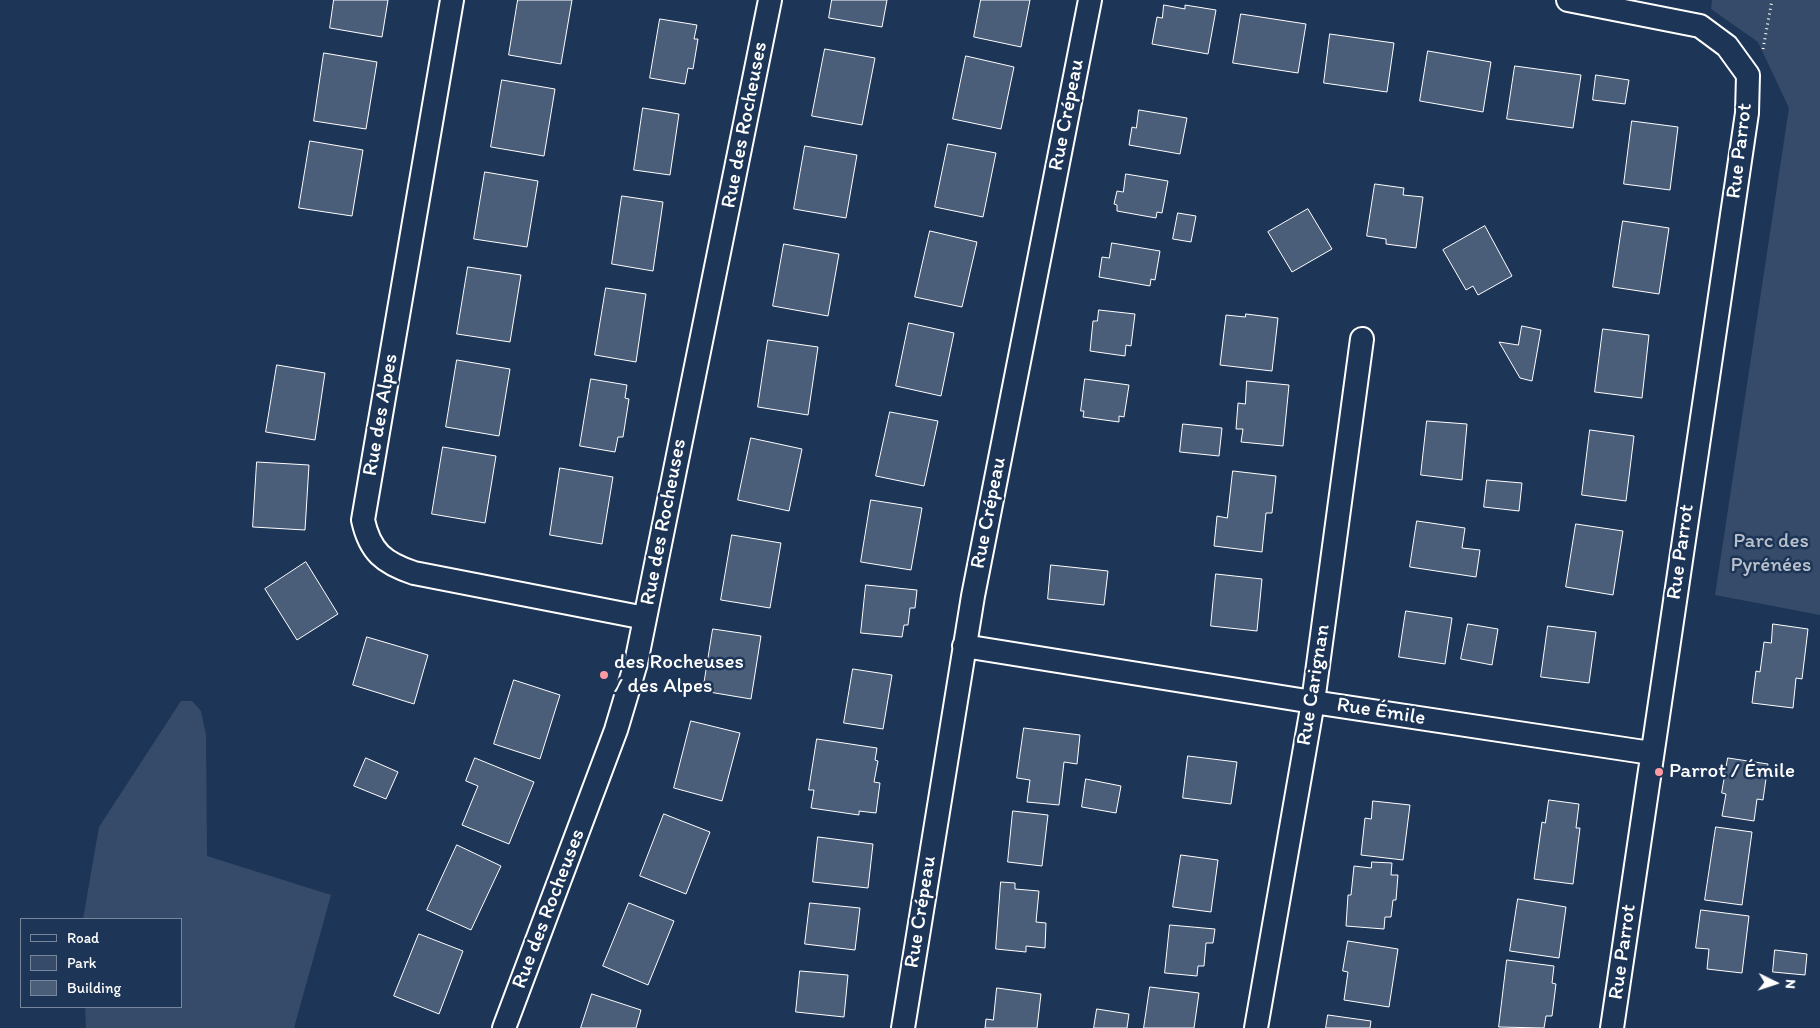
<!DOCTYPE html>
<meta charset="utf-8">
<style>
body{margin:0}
#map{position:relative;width:1820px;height:1028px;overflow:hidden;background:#1d3557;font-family:Itim,sans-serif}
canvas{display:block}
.legend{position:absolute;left:20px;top:918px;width:162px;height:90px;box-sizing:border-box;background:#1d3557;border:1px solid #77869a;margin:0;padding:6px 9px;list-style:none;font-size:15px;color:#fff}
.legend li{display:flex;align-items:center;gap:10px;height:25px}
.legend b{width:25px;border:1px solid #77869a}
.north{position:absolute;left:1750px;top:958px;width:50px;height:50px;-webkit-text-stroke:4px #1d3557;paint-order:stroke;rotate:94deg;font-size:14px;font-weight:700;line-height:20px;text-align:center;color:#fff}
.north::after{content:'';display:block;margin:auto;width:18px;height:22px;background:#fff;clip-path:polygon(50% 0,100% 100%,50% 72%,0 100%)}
</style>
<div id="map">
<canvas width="1820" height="1028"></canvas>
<ul class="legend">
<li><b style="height:6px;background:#1d3557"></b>Road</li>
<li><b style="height:14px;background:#364b69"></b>Park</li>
<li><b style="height:14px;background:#4a5d79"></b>Building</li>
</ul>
<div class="north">N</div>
</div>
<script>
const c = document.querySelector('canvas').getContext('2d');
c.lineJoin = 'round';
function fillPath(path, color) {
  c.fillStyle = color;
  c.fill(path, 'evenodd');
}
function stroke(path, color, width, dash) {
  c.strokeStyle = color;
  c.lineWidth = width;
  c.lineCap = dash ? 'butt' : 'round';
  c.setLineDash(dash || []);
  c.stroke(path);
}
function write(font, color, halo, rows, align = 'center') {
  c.font = font + ' Itim,sans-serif';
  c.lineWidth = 5;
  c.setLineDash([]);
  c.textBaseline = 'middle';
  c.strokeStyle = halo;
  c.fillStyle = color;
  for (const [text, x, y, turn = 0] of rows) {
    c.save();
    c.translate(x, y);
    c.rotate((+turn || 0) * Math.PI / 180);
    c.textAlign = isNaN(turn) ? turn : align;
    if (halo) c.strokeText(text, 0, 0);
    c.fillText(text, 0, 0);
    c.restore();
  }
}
fillPath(new Path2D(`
 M1712,0H1820V615L1715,595L1789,108L1758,42L1711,9Z
 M181,701H192L201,711L206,735L207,856L331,895L294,1028H86L85,1007H181V919H83L99,827Z`), '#364b69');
const building = new Path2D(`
 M334,0H388L382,37L330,28Z
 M518,0H572L561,64L509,55Z
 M832,0H887L882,27L829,18Z
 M981,0H1030L1021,47L974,37Z
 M1164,5L1185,9V5L1216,10L1208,54L1152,44L1157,17L1162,18Z
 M1241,14L1306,24L1298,73L1233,63Z
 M660,19L697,25L694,39H698L693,69L688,68L685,84L650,78Z
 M1330,34L1394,43L1387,92L1324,83Z
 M825,49L875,58L862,125L812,116Z
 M1428,51L1491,62L1483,112L1420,101Z
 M324,53L377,62L366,129L314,121Z
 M966,56L1014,67L1001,129L953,119Z
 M1515,66L1581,75L1573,128L1507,119Z
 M1596,75L1629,80L1625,104L1593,100Z
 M502,80L555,89L544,156L491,147Z
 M643,108L679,114L670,175L634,170Z
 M1139,110L1187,118L1180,154L1129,145L1132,127L1136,128Z
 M1632,121L1678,127L1670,190L1624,184Z
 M310,141L363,150L352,216L299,208Z
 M948,144L996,153L983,217L935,207Z
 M805,146L857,155L846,218L794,209Z
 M485,172L538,181L527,247L474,239Z
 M1126,174L1168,181L1162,213L1157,212L1156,218L1117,211V205L1114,204L1117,191L1123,192Z
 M1375,184L1404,188L1403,195L1423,197L1416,248L1386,244V239L1367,236Z
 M622,196L663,202L653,271L612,264Z
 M1308,209L1332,249L1292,272L1268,232Z
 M1178,213L1196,216L1191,242L1173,239Z
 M1623,221L1669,228L1659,294L1613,287Z
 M1485,226L1512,276L1478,295L1473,286L1466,290L1443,250Z
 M930,231L977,242L962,307L915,297Z
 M1112,243L1160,251L1155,280L1151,279L1150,286L1099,277L1102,257L1109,258Z
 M784,244L839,254L828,316L773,306Z
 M468,267L521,275L510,342L457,334Z
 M606,288L646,294L636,362L595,355Z
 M1099,310L1135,314L1131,346L1126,345L1125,356L1090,351L1093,321H1097Z
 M1246,314L1278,318L1272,371L1220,365L1226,315L1245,317Z
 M909,323L954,333L941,396L896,386Z
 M1522,326L1541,330L1532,381L1520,378L1499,342L1518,345Z
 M1603,329L1649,335L1642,398L1595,392Z
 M768,340L818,347L808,415L758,407Z
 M457,360L510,369L499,436L446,427Z
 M277,365L325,373L315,440L266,432Z
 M591,379L627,385L625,398L629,399L623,437H618L615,452L580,446Z
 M1085,379L1129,385L1124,417L1119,416V422L1083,417L1084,411H1081Z
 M1247,381L1289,385L1283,446L1241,442L1243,429H1236L1238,403L1245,404Z
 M890,412L938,421L924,486L876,476Z
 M1427,421L1467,424L1462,480L1421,475Z
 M1183,424L1222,428L1219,456L1180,452Z
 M1590,430L1634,436L1626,501L1582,495Z
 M751,438L802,449L789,511L738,500Z
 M443,447L496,456L485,523L432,514Z
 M257,462L309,465L305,530L253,527Z
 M560,468L613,477L602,544L550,535Z
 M1233,471L1276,476L1272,513H1266L1262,552L1214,546L1217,516L1227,518Z
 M1487,480L1522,483L1519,511L1484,507Z
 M871,500L922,508L911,570L861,562Z
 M1417,521L1465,528L1462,548L1480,550L1476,577L1410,567Z
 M1576,524L1623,531L1613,595L1566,587Z
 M732,535L781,543L770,608L721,600Z
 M306,562L338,614L297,640L265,589Z
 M1051,565L1108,571L1104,605L1048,599Z
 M1216,574L1262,579L1257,631L1211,626Z
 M866,585L917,590L915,608H910L908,625H904L902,637L861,633Z
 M1406,611L1452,618L1445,664L1399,657Z
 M1468,624L1498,629L1492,665L1461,659Z
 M1773,624L1808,629L1802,679L1796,678L1793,708L1752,703L1756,671L1760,672L1764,642L1771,643Z
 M1548,626L1596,632L1589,683L1541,677Z
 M713,629L761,636L751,699L703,691Z
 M367,637L428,655L414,704L353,685Z
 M853,669L892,675L883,729L844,723Z
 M514,680L560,695L540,759L494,744Z
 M691,721L740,733L722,801L674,788Z
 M1024,728L1080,735L1077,764L1064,762L1059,805L1027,802L1030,780L1017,778Z
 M817,739L877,748L875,760L878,761L874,782L880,783L876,813L859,811V815L811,808L814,790H809Z
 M1188,756L1237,762L1231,804L1183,798Z
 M366,758L398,772L386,799L354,786Z
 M475,758L534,782L509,844L462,825L478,786L466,781Z
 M1728,758L1768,764L1763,800L1757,799L1754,821L1722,816L1726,794L1722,793Z
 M1086,779L1121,786L1116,813L1082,807Z
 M1549,800L1579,804L1576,828H1580L1573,884L1534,879L1542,822L1545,823Z
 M1373,801L1410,805L1403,860L1361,855L1365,818L1371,819Z
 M1013,811L1048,815L1042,866L1008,862Z
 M664,814L710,832L686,894L640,876Z
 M1716,827L1752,832L1742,905L1705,900Z
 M818,837L873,844L868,888L813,882Z
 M457,845L501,866L471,930L427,910Z
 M1181,855L1218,860L1211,912L1173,907Z
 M1372,862L1392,863L1391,875H1398L1396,900H1393L1391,917H1385L1384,929L1346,926L1348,895H1351L1354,866L1371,868Z
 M1001,882L1015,883V889L1039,891L1036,922L1046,923L1045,948L1026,946V952L996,949Z
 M1518,899L1566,907L1559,958L1510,951Z
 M629,903L674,921L648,985L603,966Z
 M810,903L860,908L855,950L805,944Z
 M1701,910L1749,916L1742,973L1707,969L1709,949L1696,948Z
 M1170,925L1215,929L1213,943H1206L1204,966H1198L1197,976L1165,973Z
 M419,934L463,951L439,1014L394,996Z
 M1348,941L1398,949L1389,1007L1344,1000L1348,972L1343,971Z
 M1775,950L1807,954L1805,975L1773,972Z
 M1507,960L1554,966L1552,983L1556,984L1552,1016H1546L1544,1028L1499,1027Z
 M800,971L848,975L844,1017L796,1012Z
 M1150,987L1199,993L1194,1028H1144Z
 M997,988L1041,994L1037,1028H985L986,1019L993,1020Z
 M592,994L641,1010L636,1028H581Z
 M1097,1009L1129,1014L1127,1028H1094Z
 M1328,1015L1371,1021L1370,1028H1326Z`);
fillPath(building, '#4a5d79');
stroke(building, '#fff', 1);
const minor = new Path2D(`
 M452,0L363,520C370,552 384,563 414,573L645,618
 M1568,0L1700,26L1727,46L1748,75L1747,113L1612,1028
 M964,646L1313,702L1651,753
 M504,1028L616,730L636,663L770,0
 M903,1028L973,596L1090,0
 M1256,1028L1313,702L1362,339`);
stroke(minor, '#fff', 26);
stroke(new Path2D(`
 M1763,49L1772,0`), '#fff', 3, [1, 4]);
stroke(minor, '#1d3557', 22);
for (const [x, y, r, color] of [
 [604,675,5,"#ff9aa2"],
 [1659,772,5,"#ff9aa2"]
]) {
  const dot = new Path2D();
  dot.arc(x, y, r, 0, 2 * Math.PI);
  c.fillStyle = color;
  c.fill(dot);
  stroke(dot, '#1d3557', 2);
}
write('21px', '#fff', '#1d3557', [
 ["Rue Crépeau",1067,115,-79],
 ["Rue des Rocheuses",745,125,-79],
 ["Rue Parrot",1740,151,-83],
 ["Rue des Alpes",381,415,-80],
 ["Rue Crépeau",989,513,-79],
 ["Rue des Rocheuses",664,522,-79],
 ["Rue Parrot",1681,552,-82],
 ["Rue Carignan",1314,685,-81],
 ["Rue Émile",1381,712,9],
 ["Rue des Rocheuses",549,909,-69],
 ["Rue Crépeau",921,912,-81],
 ["Rue Parrot",1623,952,-82]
]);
write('21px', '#b9c0ca', '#1d3557', [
 ["Parc des",1771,542],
 ["Pyrénées",1771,566]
]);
write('21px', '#fff', '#1d3557', [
 ["des Rocheuses",614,663],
 ["/ des Alpes",614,687],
 ["Parrot / Émile",1669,772]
], 'left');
</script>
